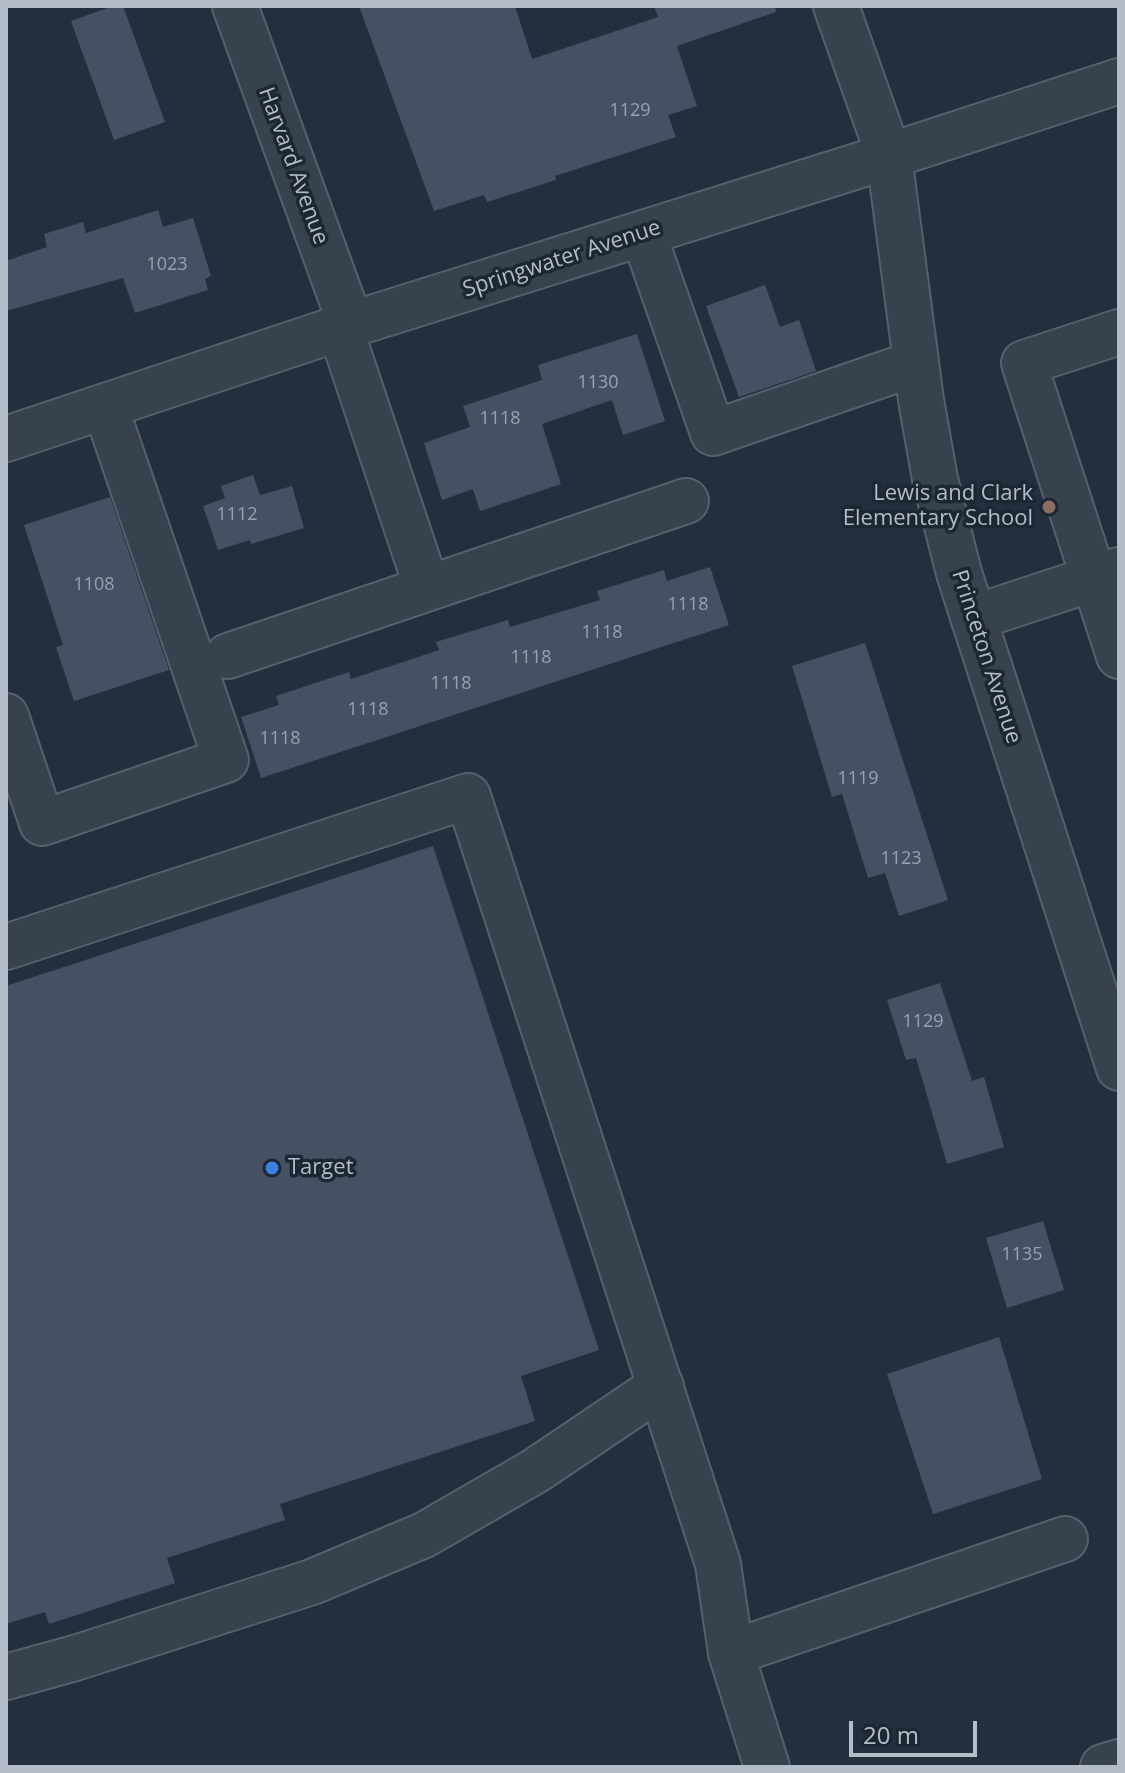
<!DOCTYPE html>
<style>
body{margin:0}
#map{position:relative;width:1125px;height:1773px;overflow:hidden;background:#242f3e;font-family:"Open Sans",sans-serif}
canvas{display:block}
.frame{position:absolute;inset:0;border:8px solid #b4bcc9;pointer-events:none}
.scale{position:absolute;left:849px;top:1721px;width:128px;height:36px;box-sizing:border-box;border:4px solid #b4bcc9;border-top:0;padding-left:10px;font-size:24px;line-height:28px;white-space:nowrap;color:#b4bcc9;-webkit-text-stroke:6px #1d2633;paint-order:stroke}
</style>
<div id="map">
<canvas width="1125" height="1773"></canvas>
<div class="frame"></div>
<div class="scale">20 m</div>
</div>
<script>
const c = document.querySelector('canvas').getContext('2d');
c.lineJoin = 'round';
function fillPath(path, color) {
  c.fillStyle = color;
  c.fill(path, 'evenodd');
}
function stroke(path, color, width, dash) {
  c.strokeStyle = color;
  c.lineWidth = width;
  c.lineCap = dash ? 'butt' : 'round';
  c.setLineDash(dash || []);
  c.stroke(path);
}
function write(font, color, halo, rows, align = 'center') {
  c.font = font + ' "Open Sans",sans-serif';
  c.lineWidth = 7;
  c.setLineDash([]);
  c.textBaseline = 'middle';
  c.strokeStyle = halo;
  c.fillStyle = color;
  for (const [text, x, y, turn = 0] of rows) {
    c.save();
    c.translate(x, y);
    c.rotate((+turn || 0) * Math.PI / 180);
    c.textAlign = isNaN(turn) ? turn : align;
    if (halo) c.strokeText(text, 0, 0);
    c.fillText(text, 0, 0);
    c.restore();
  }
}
fillPath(new Path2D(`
 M113,6H123L165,122L114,140L71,21Z
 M359,6H515L532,59L658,17L654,6H775L776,12L677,46L697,106L668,115L676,137L555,176L556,180L487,202L484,195L434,211Z
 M158,210L163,227L193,218L211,276L205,279L208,290L135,313L123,278L6,311V261L47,247L44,234L83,222L86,233Z
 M765,285L780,327L799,320L816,371L739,397L706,306Z
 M637,334L665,421L623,435L612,400L542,424L561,484L480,511L473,489L442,500L424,443L470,427L463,406L542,380L538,365Z
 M253,475L260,495L292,486L304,528L251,544L250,540L218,550L203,506L225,498L221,486Z
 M110,497L169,670L74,701L56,647L63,645L24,525Z
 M710,567L729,625L261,778L241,717L279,705L276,696L349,672L351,679L400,663L439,650L436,642L508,620L510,627L600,600L597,591L664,570L667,581Z
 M865,643L948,900L899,916L885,873L868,878L842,794L832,797L792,666Z
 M433,846L599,1350L521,1376L535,1421L280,1504L285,1520L167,1558L175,1583L49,1624L45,1612L6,1624V986Z
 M940,983L972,1081L984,1077L1004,1147L947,1164L916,1058L906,1060L887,1000Z
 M1043,1221L1064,1290L1007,1308L986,1238Z
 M999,1337L1042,1479L933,1514L887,1374Z`), '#455162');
const minor = new Path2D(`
 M235,6L351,325
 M836,6L889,156L921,400L935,479L959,573L1119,1068
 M643,233L713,433L916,363
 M340,328L427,588
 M1119,332L1024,363L1119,656
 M6,439L340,328L889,156L1119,81
 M973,618L1119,570
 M228,656L686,501
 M6,716L42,823L226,760L105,406
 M6,947L468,796L718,1564L731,1653L767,1767
 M731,1653L1065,1539
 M6,1677L75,1658L312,1582L424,1535L535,1471L661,1386
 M1103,1767L1119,1762`);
stroke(minor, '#565f6c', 48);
stroke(minor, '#38414e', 44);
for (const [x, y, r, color] of [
 [1049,507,8,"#8d6e63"],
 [272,1168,8,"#3f7fe0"]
]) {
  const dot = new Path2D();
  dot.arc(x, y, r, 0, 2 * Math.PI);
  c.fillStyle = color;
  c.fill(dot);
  stroke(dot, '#1d2633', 3);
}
write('18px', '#98a1af', null, [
 ["1129",630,111],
 ["1023",167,265],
 ["1130",598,383],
 ["1118",500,419],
 ["1112",237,515],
 ["1108",94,585],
 ["1118",688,605],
 ["1118",602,633],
 ["1118",531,658],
 ["1118",451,684],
 ["1118",368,710],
 ["1118",280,739],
 ["1119",858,779],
 ["1123",901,859],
 ["1129",923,1022],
 ["1135",1022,1255]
]);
write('22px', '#b4bcc9', '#1d2633', [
 ["Harvard Avenue",293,166,70],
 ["Springwater Avenue",562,259,-18],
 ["Princeton Avenue",986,657,72]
]);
write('22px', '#b4bcc9', '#1d2633', [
 ["Lewis and Clark",1033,494],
 ["Elementary School",1033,519],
 ["Target",288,1168,"left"]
], 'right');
</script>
